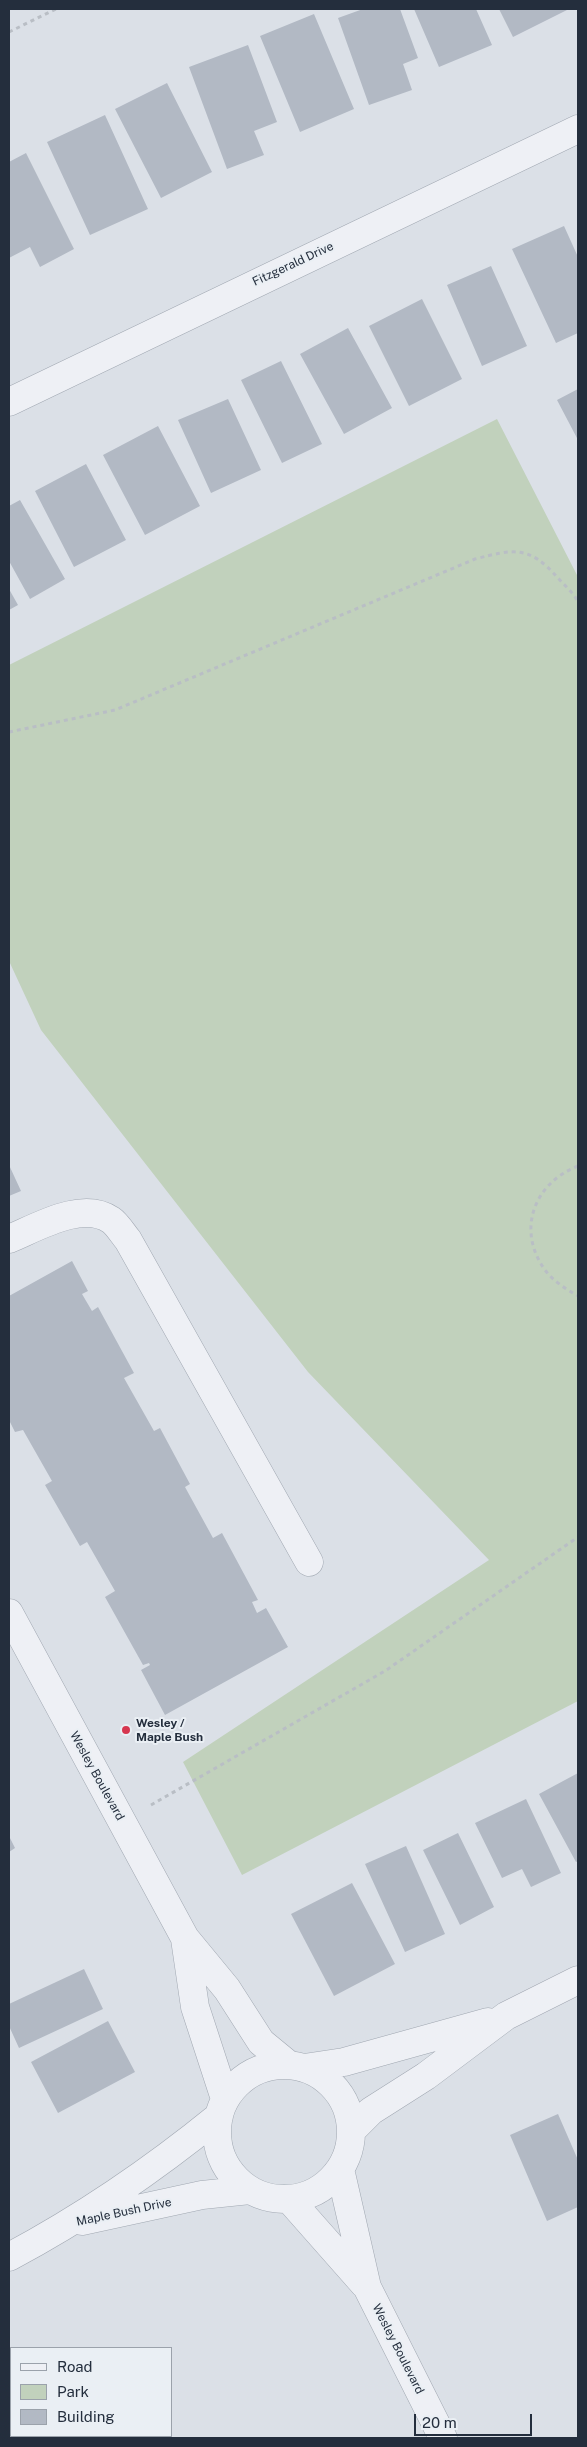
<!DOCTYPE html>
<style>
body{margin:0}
#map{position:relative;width:587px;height:2447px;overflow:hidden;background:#dbe0e7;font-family:"Public Sans",sans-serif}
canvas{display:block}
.frame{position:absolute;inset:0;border:10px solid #242e3d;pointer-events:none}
.legend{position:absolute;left:10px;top:2347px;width:162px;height:90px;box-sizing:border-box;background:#eaeff4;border:1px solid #9ba2ab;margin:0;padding:6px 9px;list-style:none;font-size:15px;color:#242e3d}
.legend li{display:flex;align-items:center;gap:10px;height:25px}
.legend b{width:25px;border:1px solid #9ba2ab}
.scale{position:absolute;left:414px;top:2414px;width:118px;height:22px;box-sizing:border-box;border:2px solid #242e3d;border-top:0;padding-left:6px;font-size:15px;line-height:18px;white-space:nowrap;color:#242e3d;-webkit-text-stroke:4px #eaeff4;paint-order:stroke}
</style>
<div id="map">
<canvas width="587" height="2447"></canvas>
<div class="frame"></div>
<ul class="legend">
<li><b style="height:6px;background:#eef0f5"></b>Road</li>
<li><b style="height:14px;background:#c1d1bc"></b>Park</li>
<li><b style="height:14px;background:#b2b9c4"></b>Building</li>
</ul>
<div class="scale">20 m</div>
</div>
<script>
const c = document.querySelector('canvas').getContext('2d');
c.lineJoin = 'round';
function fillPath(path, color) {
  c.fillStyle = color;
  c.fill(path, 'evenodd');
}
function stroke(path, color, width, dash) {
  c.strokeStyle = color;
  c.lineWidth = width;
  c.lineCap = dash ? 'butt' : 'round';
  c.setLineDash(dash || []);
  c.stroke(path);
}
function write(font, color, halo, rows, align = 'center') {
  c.font = font + ' "Public Sans",sans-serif';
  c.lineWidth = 4;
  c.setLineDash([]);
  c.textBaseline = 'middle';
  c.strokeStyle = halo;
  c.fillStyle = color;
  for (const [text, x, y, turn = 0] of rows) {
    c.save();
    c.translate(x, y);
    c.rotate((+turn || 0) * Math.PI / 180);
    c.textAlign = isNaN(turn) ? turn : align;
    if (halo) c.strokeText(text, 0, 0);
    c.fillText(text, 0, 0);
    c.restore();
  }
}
fillPath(new Path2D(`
 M497,419L578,577V1701L242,1875L183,1762L489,1560L308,1372L41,1030L9,961V665Z`), '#c1d1bc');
fillPath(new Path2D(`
 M363,9H400L418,58L403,64L412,90L369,105L338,18Z
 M414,9H476L492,45L439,67Z
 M499,9H569L513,37Z
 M314,14L354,109L300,132L260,36Z
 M248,45L277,122L254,131L264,155L227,169L189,67Z
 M167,83L212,172L161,198L115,109Z
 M105,115L148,209L90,235L47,142Z
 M26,153L74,249L40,267L30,247L9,258V162Z
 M564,226L578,257V333L556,343L512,249Z
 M491,266L527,346L482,366L447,285Z
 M422,299L462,379L409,406L369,326Z
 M348,328L392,408L344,434L300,354Z
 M281,361L322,444L282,463L241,380Z
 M578,389V440L557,400Z
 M228,399L261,470L211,493L178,420Z
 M158,426L200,506L145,535L103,455Z
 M86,464L126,540L74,567L35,491Z
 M20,500L65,579L30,599L9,561V506Z
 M9,589L18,605L9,610Z
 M9,1165L21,1191L9,1196Z
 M72,1261L88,1291L82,1294L92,1311L98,1307L134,1373L124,1378L154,1431L160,1428L190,1484L185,1487L213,1538L222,1533L258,1600L252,1602L257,1613L266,1608L288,1647L165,1715L141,1670L150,1665L149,1663L143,1665L105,1597L115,1591L87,1542L80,1546L45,1485L52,1481L23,1430L15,1432L9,1420V1296Z
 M578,1773V1861L576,1862L539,1794Z
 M526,1799L561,1873L531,1887L522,1869L502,1878L475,1823Z
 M458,1833L494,1907L460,1925L423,1850Z
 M9,1836L15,1848L9,1852Z
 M406,1846L445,1934L405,1952L365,1864Z
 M352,1883L395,1964L334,1996L291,1914Z
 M84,1969L103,2009L19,2048L9,2026V2004Z
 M108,2021L135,2072L58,2113L31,2062Z
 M558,2114L578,2160V2207L547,2221L510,2135Z`), '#b2b9c4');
const minor = new Path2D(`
 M9,402L578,129
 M9,1239C36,1228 82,1200 111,1220C117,1224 123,1234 128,1240L309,1562
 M9,1613L185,1938L227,1989L261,2042L289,2065
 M185,1939L195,2007L225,2099
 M217 2132a67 67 0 1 1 134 0a67 67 0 1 1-134 0Z
 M304,2068L344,2062L488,2022
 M351,2131L371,2111L426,2076L506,2016L578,1980
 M340,2169L367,2287L443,2438
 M289,2199L364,2284
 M82,2221L202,2195L250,2190
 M9,2257C84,2217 154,2169 219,2116`);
stroke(minor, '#a0a7b1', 29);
stroke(new Path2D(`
 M9,32L56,9
 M9,732L115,710L475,559C514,549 529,545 558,578C565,586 574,593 578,602
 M578,1166C534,1183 516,1230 545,1270C553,1281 566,1289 578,1296
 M151,1805L385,1671L578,1537`), '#b9bec5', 3, [4, 4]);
stroke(minor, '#eef0f5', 28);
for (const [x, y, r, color] of [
 [126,1730,5,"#d6364f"]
]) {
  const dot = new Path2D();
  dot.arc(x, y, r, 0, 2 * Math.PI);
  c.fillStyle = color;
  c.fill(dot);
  stroke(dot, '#eaeff4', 2);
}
write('12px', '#242e3d', '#eaeff4', [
 ["Fitzgerald Drive",293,264,-25],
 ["Wesley Boulevard",97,1776,61],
 ["Maple Bush Drive",124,2212,-12],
 ["Wesley Boulevard",398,2349,63]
]);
write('bold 12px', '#242e3d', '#eaeff4', [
 ["Wesley /",136,1723],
 ["Maple Bush",136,1737]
], 'left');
</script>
